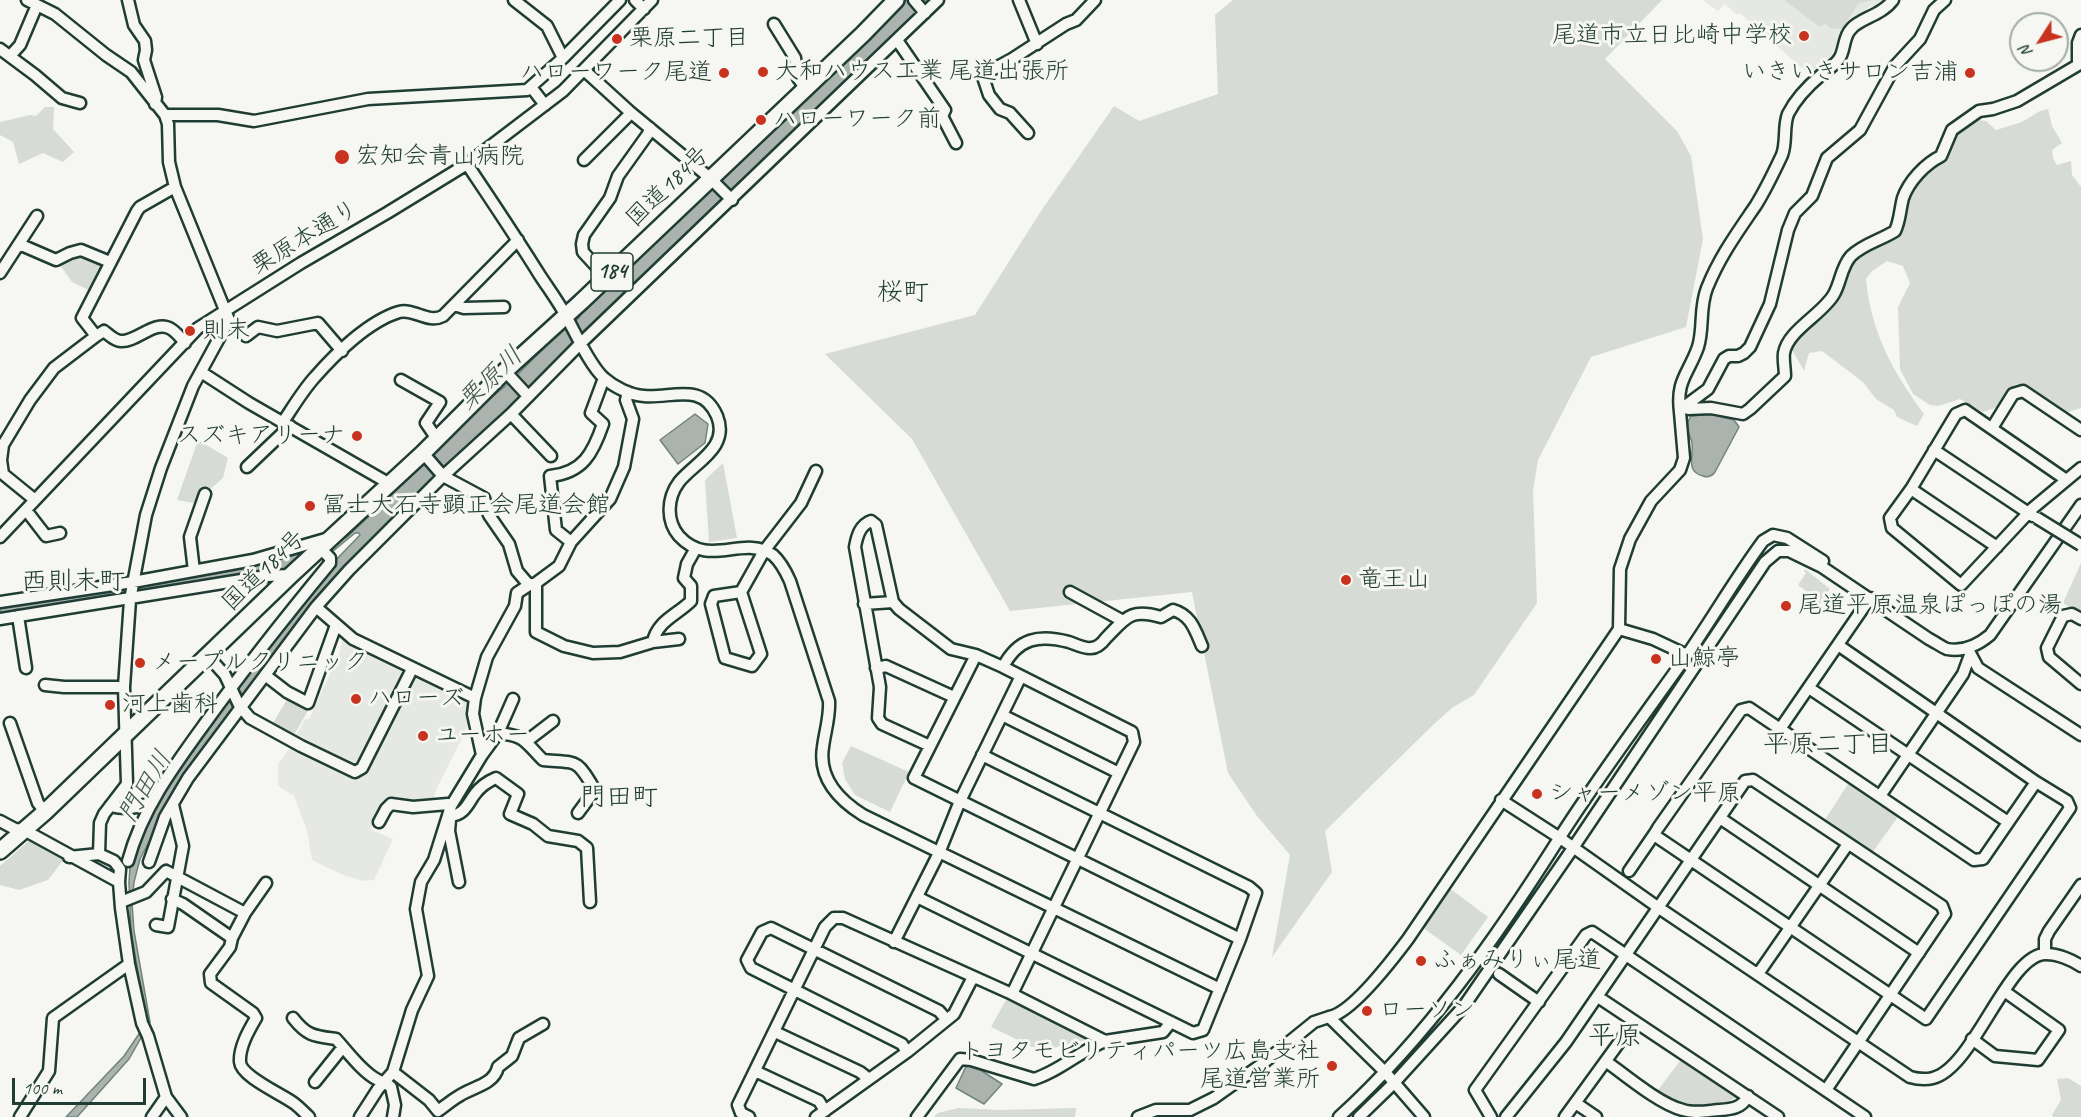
<!DOCTYPE html>
<meta charset="utf-8">
<style>
body{margin:0}
#map{position:relative;width:2081px;height:1117px;overflow:hidden;background:#f6f6f2;font-family:Caveat,sans-serif}
canvas{display:block}
.north{position:absolute;left:2009px;top:12px;width:60px;height:60px;box-sizing:border-box;background:#f6f6f2;border:2px solid #a0aca6;border-radius:50%;rotate:234deg;font-size:16px;font-weight:700;line-height:24px;text-align:center;color:#1f3d34}
.north::after{content:'';display:block;margin:auto;width:21px;height:27px;background:#c8321e;clip-path:polygon(50% 0,100% 100%,50% 72%,0 100%)}
.scale{position:absolute;left:12px;top:1078px;width:134px;height:27px;box-sizing:border-box;border:3px solid #1f3d34;border-top:0;padding-left:8px;font-size:18px;line-height:21px;white-space:nowrap;color:#1f3d34;-webkit-text-stroke:4px #f6f6f2;paint-order:stroke}
</style>
<div id="map">
<canvas width="2081" height="1117"></canvas>
<div class="north">N</div>
<div class="scale">100 m</div>
</div>
<script>
const c = document.querySelector('canvas').getContext('2d');
c.lineJoin = 'round';
function fillPath(path, color) {
  c.fillStyle = color;
  c.fill(path, 'evenodd');
}
function stroke(path, color, width, dash) {
  c.strokeStyle = color;
  c.lineWidth = width;
  c.lineCap = dash ? 'butt' : 'round';
  c.setLineDash(dash || []);
  c.stroke(path);
}
function write(font, color, halo, rows, align = 'center') {
  c.font = font + ' Caveat,"Klee One",sans-serif';
  c.lineWidth = 6;
  c.setLineDash([]);
  c.textBaseline = 'middle';
  c.strokeStyle = halo;
  c.fillStyle = color;
  for (const [text, x, y, turn = 0] of rows) {
    c.save();
    c.translate(x, y);
    c.rotate((+turn || 0) * Math.PI / 180);
    c.textAlign = isNaN(turn) ? turn : align;
    if (halo) c.strokeText(text, 0, 0);
    c.fillText(text, 0, 0);
    c.restore();
  }
}
fillPath(new Path2D(`
 M1703,0H1886L1879,7L1871,6L1857,16L1844,32L1838,43L1835,54L1824,68L1809,73L1797,64L1741,14H1736L1725,4L1718,11Z
 M343,635L470,698L469,724L437,788L432,803H391L375,824L371,827L370,829L393,839L374,880L363,881L343,875L312,860L307,831L294,796L278,786V764L289,749L305,719H309L340,652Z`), '#e6e8e4');
fillPath(new Path2D(`
 M1233,0H1662L1605,59L1677,131L1691,156L1703,239L1686,327L1591,357L1538,460L1533,491L1537,603L1474,695L1453,707L1433,725L1325,831L1332,872L1272,957L1290,855L1257,816L1228,773L1192,592L1010,611L912,439L825,354L975,315L1043,208L1114,106L1139,121L1218,94L1215,15Z
 M1784,0H1872L1858,4L1842,29L1830,28L1826,23L1820,27Z
 M45,107H54L53,129L74,152L63,162L43,153L19,164L13,142L0,135V122L30,115L36,116Z
 M2048,109L2052,126L2062,143L2052,150L2053,158L2057,165L2071,161L2072,175L2081,187V408L2065,413L2016,384L1998,407L1983,412L1960,399L1938,406L1930,405L1913,394L1900,369L1898,307L1910,283L1903,266L1887,261L1872,271L1866,279C1871,333 1893,372 1924,414L1917,426L1897,417L1894,410L1876,399L1863,382L1822,351L1809,353L1804,371L1791,348L1837,297L1853,256L1897,231L1905,221L1906,202L1919,178L1932,166L1941,163L1953,133L1973,119L1986,121L1996,130L2022,122L2040,111Z
 M79,254L105,264L93,292L72,282L60,265L69,257Z
 M198,440L228,458L223,478L194,503L177,500Z
 M723,463L737,538L709,542L705,480Z
 M2081,563V615L2063,603Z
 M1805,569L1830,589L1812,616L1801,608L1810,594L1798,585L1806,573L1804,571Z
 M289,696L309,709L294,735L273,723Z
 M851,746L909,772L890,812L855,795L845,779L842,763Z
 M1850,781L1900,814L1872,853L1824,821Z
 M30,840L64,859L48,880L19,890L0,885V866Z
 M1448,887L1488,917L1461,955L1422,927Z
 M1007,998L1089,1039L1041,1051L991,1027Z
 M1683,1057L1743,1095L1719,1105L1688,1107L1658,1090Z
 M2068,1078L2081,1086V1117H2053L2052,1115L2061,1100L2057,1079Z
 M958,1108L1000,1110L1076,1108L1075,1117H934L938,1113Z`), '#d6dbd6');
const water = new Path2D(`
 M907,0H932L526,390L335,582L170,802L140,859L134,882L132,903L134,931L150,1022L129,1059L77,1117H66L124,1056L141,1031L145,1013L131,932L129,882L130,868L146,819L207,726L330,566L360,535L359,533H355L332,552L331,549L283,570L0,615V607L129,587L301,553L347,537L425,463L472,414L510,382L559,333L579,318L582,312Z
 M695,414L708,424L705,443L678,464L660,440Z
 M1709,414L1734,420L1739,427L1715,472C1712,476 1708,478 1703,476C1685,472 1694,455 1692,443C1691,437 1687,432 1686,425L1691,416Z
 M968,1062L1002,1084L984,1104L956,1088Z`);
fillPath(water, '#aab3ae');
stroke(water, '#72847d', 1.5);
const minor = new Path2D(`
 M27,0L55,14L106,55L131,72L165,115L168,124L169,162L175,187L229,320L246,336L258,327L277,331L318,323L342,351
 M128,0L134,25L145,41L146,50L144,60L156,97L155,104
 M514,0L547,26L563,58
 M635,0L644,9
 M914,0L925,13
 M1019,0L1037,44
 M774,24L795,58L798,78L805,88
 M897,40L945,110L942,116L956,143
 M0,49L35,75L62,98L80,103
 M10,56L20,45L37,5
 M584,70L629,111L710,178L732,200
 M531,87L545,105
 M165,115H218L254,121L368,99L527,90L563,58L620,0
 M1028,133L1010,113L1000,109L989,95L984,80L988,72L1012,59L1066,24L1076,20L1095,0
 M584,160L631,113
 M467,164C491,200 516,237 539,274C548,288 558,301 566,316C575,332 590,366 604,378C614,387 630,395 644,396C670,399 702,381 717,416C730,448 695,462 679,482C667,498 666,521 679,536C709,569 743,534 773,555C781,562 786,572 790,581L829,701C830,717 825,731 823,747C818,778 839,800 863,815L1220,989
 M19,244L56,260L70,253L81,250L110,262
 M0,273L37,216
 M606,277L583,252L582,244L584,235L610,198L618,176L648,134L650,128
 M454,305L464,308L504,307
 M96,336L104,331C109,335 115,341 121,341C137,342 155,319 171,329C176,332 181,338 185,343
 M505,371L528,396
 M201,372L249,403L390,484
 M401,380L440,402L426,423L437,439
 M1685,406L1688,409L1711,408L1743,414L1750,409L1785,376C1785,369 1783,360 1784,353C1788,330 1823,314 1834,294C1841,282 1841,267 1851,256C1863,244 1881,240 1895,231C1900,221 1900,209 1903,198C1909,181 1925,164 1941,156L1952,130L1979,111L1993,109L2017,101L2078,65V43L2081,35
 M1680,412C1676,380 1688,375 1698,347C1704,328 1699,308 1707,288C1720,256 1737,233 1756,205C1766,189 1774,172 1782,155C1787,142 1783,127 1788,114C1796,98 1808,86 1821,75C1827,70 1835,65 1839,59C1845,51 1843,37 1851,29C1860,18 1881,16 1893,0
 M511,414L551,456
 M283,422C293,407 303,390 315,377C336,353 369,321 399,312C414,308 428,324 443,316L518,240
 M1992,428L2013,394L2023,391L2081,430
 M1934,450L2033,516
 M423,453L443,476L484,498L489,515L509,544L517,571L529,585
 M247,467L290,426
 M2065,479L1965,410L1956,414L1911,489L1890,518L1892,528L1961,585L2033,508L2081,468
 M1911,489L1997,547
 M35,500L3,474L1,460L3,445L30,400L54,368L96,336L82,318L137,211L140,207L175,187
 M26,510L46,536L60,533
 M0,537L198,328L301,263L387,213L467,164L563,91L652,0
 M571,542L556,530L550,476C583,473 593,453 603,424L591,413L604,378
 M194,571L190,537L205,494
 M536,583V632L564,646L593,653L620,652L653,642L679,639
 M741,592L714,596L711,604L725,658L752,666L761,654L741,592L764,551L801,503L816,471
 M1070,592L1123,621
 M0,602L133,582L253,560L329,538
 M864,604L893,602
 M316,607L353,639L475,698
 M18,616L26,668
 M0,619L266,576L291,575
 M2081,619L2072,614L2063,616L2047,648L2049,657L2081,684
 M1619,629L1620,569L1630,539L1651,501L1680,470L1684,458L1680,412L1685,406L1708,389L1724,359L1729,356H1738L1744,353L1750,347L1770,304L1788,230L1795,213L1812,196L1827,158L1860,130L1895,66L1920,39L1934,10L1945,0
 M653,642C657,621 677,615 691,601V586L684,578L687,564L696,548
 M1838,645L2036,782L2067,801L2070,808L1926,1019L1657,837L1655,833L1658,828L1741,710L1749,708L1974,860L1983,859L2036,782
 M1970,653L1978,668L2081,735
 M207,655L225,675L239,705L250,718L301,746L355,772L362,768L412,669
 M976,655L914,778L1240,939
 M1003,667C1018,638 1039,634 1069,642C1075,644 1085,649 1091,648C1097,648 1103,642 1106,638C1126,618 1130,608 1161,617L1173,610C1191,615 1195,630 1202,646
 M876,668L886,666L954,697
 M265,675L287,692L308,703L336,625
 M45,685L64,687H124
 M1809,688L2008,822
 M1002,715L1119,773
 M10,723L38,803L45,812
 M1780,729L1870,598
 M498,733L513,699
 M527,741L553,721
 M930,746L882,724L878,718L880,687L855,547C857,536 860,525 871,521L876,525L893,602L899,609L951,649L976,655L1003,667L1132,732L1134,742L1012,994
 M482,755L498,733C526,736 524,741 543,760C578,763 576,758 595,790L578,813
 M1880,796L1963,674L1970,655
 M1501,800L1560,838L1659,908L1910,1077C1917,1079 1925,1080 1933,1078C1974,1068 2008,953 2046,954C2058,954 2072,960 2081,966
 M110,806C127,810 137,808 152,802
 M450,816C465,815 468,803 475,794C480,787 489,781 496,778L518,794L510,814L533,824L548,836L578,841L587,848L590,902
 M1720,818L1919,953
 M450,820L449,831L459,882
 M0,821L15,829L24,830L119,882
 M379,822L386,809L391,804L413,807L448,804L451,806
 M69,857L99,854
 M128,861C142,809 174,766 206,722C245,668 287,615 330,563V558L320,548
 M149,862L165,817L188,778L316,607L349,570L443,476L511,414L582,342L938,0
 M1629,871L1655,833
 M917,897L1193,1033L1203,1030L1240,939L1256,893L1249,887L982,755
 M172,899L183,904L232,938L230,947L210,974L211,983L253,1013L256,1018C249,1030 239,1047 240,1062C241,1077 284,1095 295,1104C300,1108 305,1113 309,1117
 M121,902L146,892L166,871L245,913
 M156,925L168,927L183,846L173,805
 M232,938L245,913L266,883
 M894,942L939,853L960,801L1021,676
 M2045,953V939L2049,931L2081,885
 M1499,974L1539,1002
 M1758,974L1848,844
 M1598,997L1778,1117
 M1329,1017C1352,1013 1393,959 1408,939L1619,629L1653,639L1687,655
 M293,1018C307,1036 314,1036 336,1039C347,1051 363,1073 378,1080C383,1083 387,1083 391,1087L395,1105L393,1117
 M775,1032L860,1072L869,1079
 M1972,1039L1995,1056L2038,1060L2059,1030L2004,991
 M907,1052L902,1044L751,968L747,960L762,932L771,928L939,1011L946,1019
 M1607,1062C1626,1076 1661,1105 1683,1110C1695,1114 1707,1111 1720,1110C1732,1109 1742,1108 1748,1096
 M755,1071L819,1101L825,1111
 M393,1072L429,1100L438,1111C445,1106 452,1100 459,1096C472,1087 494,1085 498,1067L512,1056L519,1038L543,1024
 M315,1082L343,1047
 M1577,1104L1596,1117
 M20,1117L49,1071L53,1018L129,964
 M152,1117L166,1097
 M181,1117L166,1097L148,1036L142,1023L129,964L121,908L119,882L120,869L114,861L99,854L100,823L104,814L127,784L124,687L130,600L146,515L161,468L193,386L229,320
 M360,1117L378,1089L393,1072L412,1010L428,976L416,909L421,882L434,860L451,806L482,755L473,714L475,698L487,657L515,606L517,593L529,585L536,583L559,566L571,542L610,499L624,467L633,419L626,400L628,392
 M749,1117L741,1113L738,1105L825,927L834,918H843L1012,994L1105,1041L1163,1032L1171,1022
 M816,1117L907,1052L954,1014L973,977
 M917,1117L960,1059L971,1060L1034,1079C1060,1071 1080,1051 1105,1041
 M1138,1117L1156,1110H1190L1214,1098L1262,1064L1314,1022L1329,1017L1385,1072L1424,1117
 M1339,1117C1427,1037 1497,937 1560,837C1599,776 1643,717 1685,658C1712,619 1735,579 1763,541L1773,535L1787,538L1823,561
 M1359,1117L1394,1083L1464,1006L1573,848L1765,562L1778,551H1789L1822,567L1929,639C1935,642 1942,647 1947,649C1963,652 1978,645 1990,635L2081,505
 M1491,1117L1475,1090L1586,935L1592,932L1865,1117
 M1506,1117L1566,1042L1745,781L1753,780L1942,906L1945,914L1826,1090
 M1565,1117L1634,1022`);
const highway = new Path2D(`
 M0,851L45,812L291,575L423,453L505,371L581,302L863,34L896,0`);
stroke(minor, '#1f3d34', 15);
stroke(highway, '#1f3d34', 20);
stroke(minor, '#f6f6f2', 10);
stroke(highway, '#f6f6f2', 15);
const minorBridge = new Path2D(`
 M2037,518L2081,545`);
stroke(minorBridge, '#1f3d34', 15, []);
stroke(minorBridge, '#f6f6f2', 10);
for (const [x, y, r, color] of [
 [1804,36,6,"#c8321e"],
 [617,39,6,"#c8321e"],
 [763,72,6,"#c8321e"],
 [724,73,6,"#c8321e"],
 [1970,73,6,"#c8321e"],
 [761,120,6,"#c8321e"],
 [342,157,8,"#c8321e"],
 [190,331,6,"#c8321e"],
 [357,436,6,"#c8321e"],
 [310,506,6,"#c8321e"],
 [1346,580,6,"#c8321e"],
 [1786,606,6,"#c8321e"],
 [1656,659,6,"#c8321e"],
 [140,663,6,"#c8321e"],
 [356,699,6,"#c8321e"],
 [110,705,6,"#c8321e"],
 [423,736,6,"#c8321e"],
 [1537,794,6,"#c8321e"],
 [1421,961,6,"#c8321e"],
 [1367,1011,6,"#c8321e"],
 [1332,1066,6,"#c8321e"]
]) {
  const dot = new Path2D();
  dot.arc(x, y, r, 0, 2 * Math.PI);
  c.fillStyle = color;
  c.fill(dot);
  stroke(dot, '#f6f6f2', 2);
}
for (const [x, y, w] of [
 [612,272,42]
]) {
  const box = new Path2D();
  box.roundRect(x - w / 2, y - 19, w, 38, 4.5);
  c.fillStyle = '#f6f6f2';
  c.fill(box);
  stroke(box, '#1f3d34', 1.5);
}
write('bold 22px', '#1f3d34', null, [
 ["184",612,272]
]);
write('24px', '#1f3d34', '#f6f6f2', [
 ["尾道市立日比崎中学校",1792,36,"right"],
 ["栗原二丁目",629,39],
 ["大和ハウス工業 尾道出張所",775,72],
 ["ハローワーク尾道",712,73,"right"],
 ["いきいきサロン吉浦",1958,73,"right"],
 ["ハローワーク前",773,120],
 ["宏知会青山病院",356,157],
 ["則末",202,331],
 ["スズキアリーナ",345,436,"right"],
 ["冨士大石寺顕正会尾道会館",322,506],
 ["竜王山",1358,580],
 ["尾道平原温泉ぽっぽの湯",1798,606],
 ["山鯨亭",1668,659],
 ["メープルクリニック",152,663],
 ["ハローズ",368,699],
 ["河上歯科",122,705],
 ["ユーホー",435,736],
 ["シャーメゾン平原",1549,794],
 ["ふぁみりぃ尾道",1433,961],
 ["ローソン",1379,1011],
 ["トヨタモビリティパーツ広島支社",1320,1052,"right"],
 ["尾道営業所",1320,1080,"right"]
], 'left');
write('24px', '#1f3d34', '#f6f6f2', [
 ["国道184号",668,187,-44],
 ["栗原本通り",305,238,-31],
 ["国道184号",264,571,-44]
]);
write('26px', '#1f3d34', '#f6f6f2', [
 ["桜町",903,293],
 ["西則末町",73,582],
 ["平原二丁目",1828,745],
 ["門田町",619,798]
]);
write('italic 26px', '#425a52', '#f6f6f2', [
 ["栗原川",491,379,-44],
 ["門田川",146,787,-59]
]);
write('27px', '#1f3d34', '#f6f6f2', [
 ["平原",1615,1037]
]);
</script>
